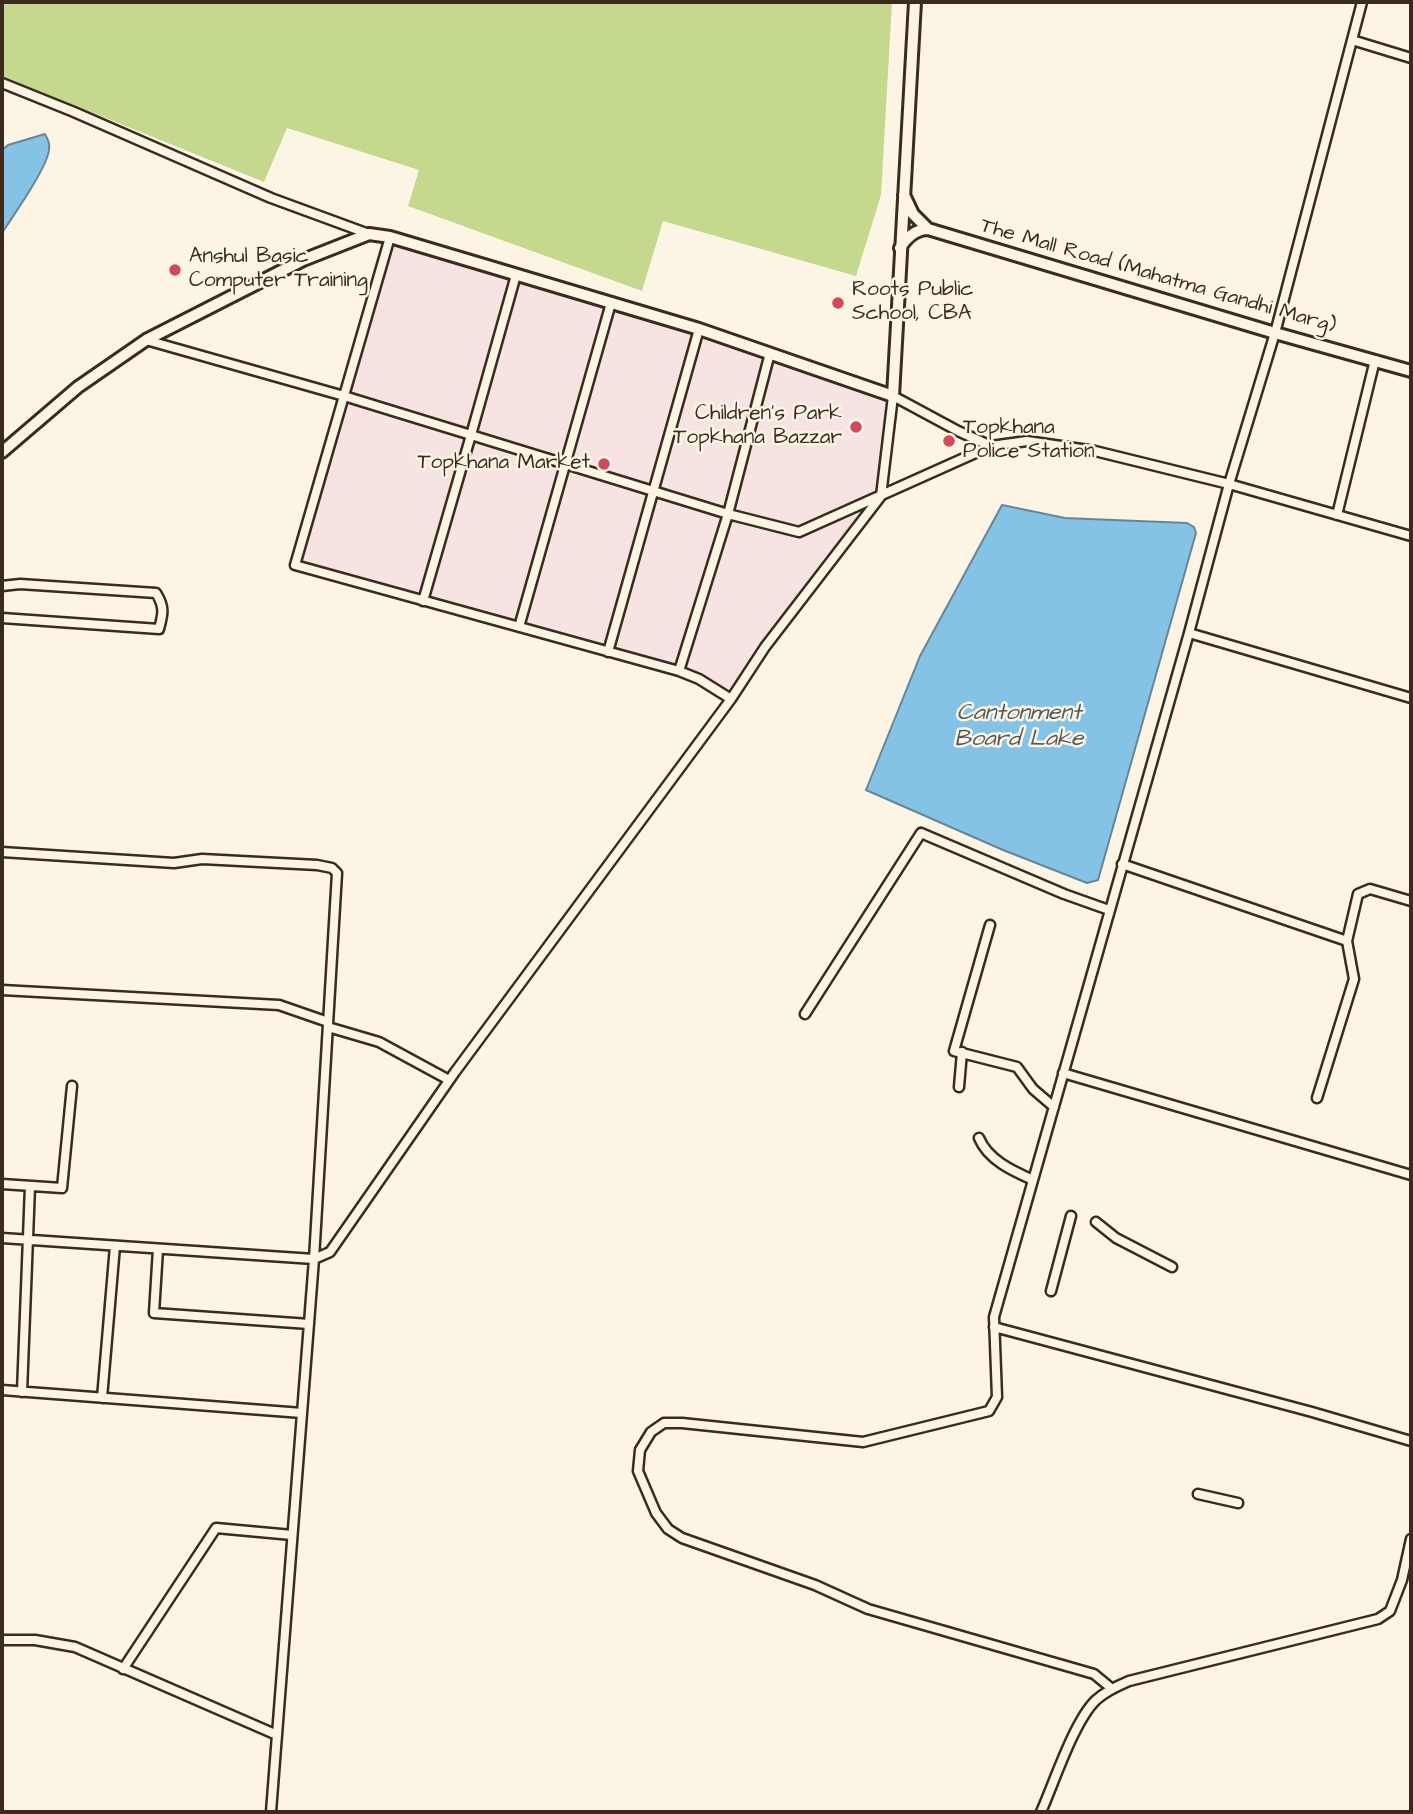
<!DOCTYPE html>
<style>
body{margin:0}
#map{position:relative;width:1413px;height:1814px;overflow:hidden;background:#fcf5e5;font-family:"Architects Daughter",sans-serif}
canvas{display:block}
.frame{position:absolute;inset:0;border:4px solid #3b2a1e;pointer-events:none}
</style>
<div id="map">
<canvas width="1413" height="1814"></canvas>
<div class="frame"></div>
</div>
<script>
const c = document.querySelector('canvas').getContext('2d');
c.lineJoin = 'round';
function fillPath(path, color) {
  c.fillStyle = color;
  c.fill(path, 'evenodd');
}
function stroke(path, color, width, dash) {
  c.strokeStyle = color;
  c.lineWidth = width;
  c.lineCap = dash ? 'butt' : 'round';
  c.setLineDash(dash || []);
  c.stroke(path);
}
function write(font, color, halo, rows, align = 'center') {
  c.font = font + ' "Architects Daughter",sans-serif';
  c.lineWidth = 5;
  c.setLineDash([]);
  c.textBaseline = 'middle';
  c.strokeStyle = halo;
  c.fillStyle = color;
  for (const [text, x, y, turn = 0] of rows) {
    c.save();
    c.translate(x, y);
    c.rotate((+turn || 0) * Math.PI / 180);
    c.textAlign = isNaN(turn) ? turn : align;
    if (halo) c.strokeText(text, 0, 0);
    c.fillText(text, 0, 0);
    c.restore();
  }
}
fillPath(new Path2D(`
 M390,237L770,353L893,396L881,496L731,699L679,671L295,565Z`), '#f7e4e2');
fillPath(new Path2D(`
 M2,2H892L881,195L856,276L663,221L642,291L408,206L419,170L287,128L264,182L2,76Z`), '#c4d98e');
const water = new Path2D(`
 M45,134C48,140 50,143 49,150C47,168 13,216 2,233V150L8,145Z
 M1002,505L1065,518L1187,523L1194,527L1196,533L1098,880L1087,883L1003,850L866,790L920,656Z`);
fillPath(water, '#84c3e5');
stroke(water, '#678695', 2);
const street = new Path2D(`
 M1352,40L1411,58
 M2,83L74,112L271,198L369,234
 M390,237L295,565L679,671L699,679L731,699
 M146,340L344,396L728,514L799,532L991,446L1027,441L1095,451L1229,484L1411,536
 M1337,515L1375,360
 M2,586L20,584L156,593C165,607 163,614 159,629L2,618
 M423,601L471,435L516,275
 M519,627L611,303
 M1189,633L1411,698
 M608,652L699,329
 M679,671L728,514L770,353
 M2,852L174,863L202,859L317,865L332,868L337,873L314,1259L271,1812
 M1122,864L1347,941
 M990,925L954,1051L1017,1067L1033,1089L1054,1107
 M2,990L279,1005L328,1022
 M805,1014L921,833L1064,894L1109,910
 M328,1027L379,1042L449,1080
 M1063,1073L1411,1175
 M959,1087L962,1052
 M1317,1098L1354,979L1347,941L1358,894L1370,889L1411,901
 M979,1138C988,1160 1013,1171 1033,1180
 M2,1184L62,1188L72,1086
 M1096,1222L1116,1238L1172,1267
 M2,1238L314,1259L330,1252L455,1072L731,699L765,647L881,496L893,396L958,431L991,446
 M158,1249L154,1313L309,1324
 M1051,1291L1071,1216
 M994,1327L1312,1412L1411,1441
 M2,1390L302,1413
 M22,1392L30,1186
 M102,1398L115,1246
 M1198,1494L1238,1503
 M2,1640H35L75,1647L277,1735
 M123,1669L216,1528L292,1535
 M1111,1688L1094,1674L868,1609L815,1585L682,1538L668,1529L656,1513L638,1471L640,1450L651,1432L664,1423H682L863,1442L989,1411L997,1397L994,1317L1189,633L1229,484L1275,333L1362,2
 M1041,1812C1054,1783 1074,1721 1096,1700C1106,1691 1117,1686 1129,1681L1378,1619L1390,1611L1402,1580L1411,1539`);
const secondary = new Path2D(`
 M904,195L913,214L928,229
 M900,248C906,238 916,229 928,229L1275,333L1411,371
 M2,452L78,387L146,340L303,260L369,234L390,237L699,329L893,396L915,2`);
stroke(street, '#3b2a1e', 13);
stroke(secondary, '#3b2a1e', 16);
stroke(street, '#fcf5e5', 8);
stroke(secondary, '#fcf5e5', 10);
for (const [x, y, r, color] of [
 [175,270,7,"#d1495b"],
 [838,303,7,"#d1495b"],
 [856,427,7,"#d1495b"],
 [949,441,7,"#d1495b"],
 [604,464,7,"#d1495b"]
]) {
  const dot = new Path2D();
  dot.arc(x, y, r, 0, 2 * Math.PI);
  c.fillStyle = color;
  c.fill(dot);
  stroke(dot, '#fcf5e5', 2.5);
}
write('21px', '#3b2a1e', '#fcf5e5', [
 ["Anshul Basic",189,258],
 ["Computer Training",189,282],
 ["Roots Public",852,291],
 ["School, CBA",852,315],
 ["Children's Park",842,415,"right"],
 ["Topkhana Bazzar",842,439,"right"],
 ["Topkhana",963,429],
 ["Police Station",963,453],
 ["Topkhana Market",590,464,"right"]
], 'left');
write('21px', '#3b2a1e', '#fcf5e5', [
 ["The Mall Road (Mahatma Gandhi Marg)",1158,277,16]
]);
write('italic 23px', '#51585a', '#fcf5e5', [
 ["Cantonment",1019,714],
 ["Board Lake",1019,740]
]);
</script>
